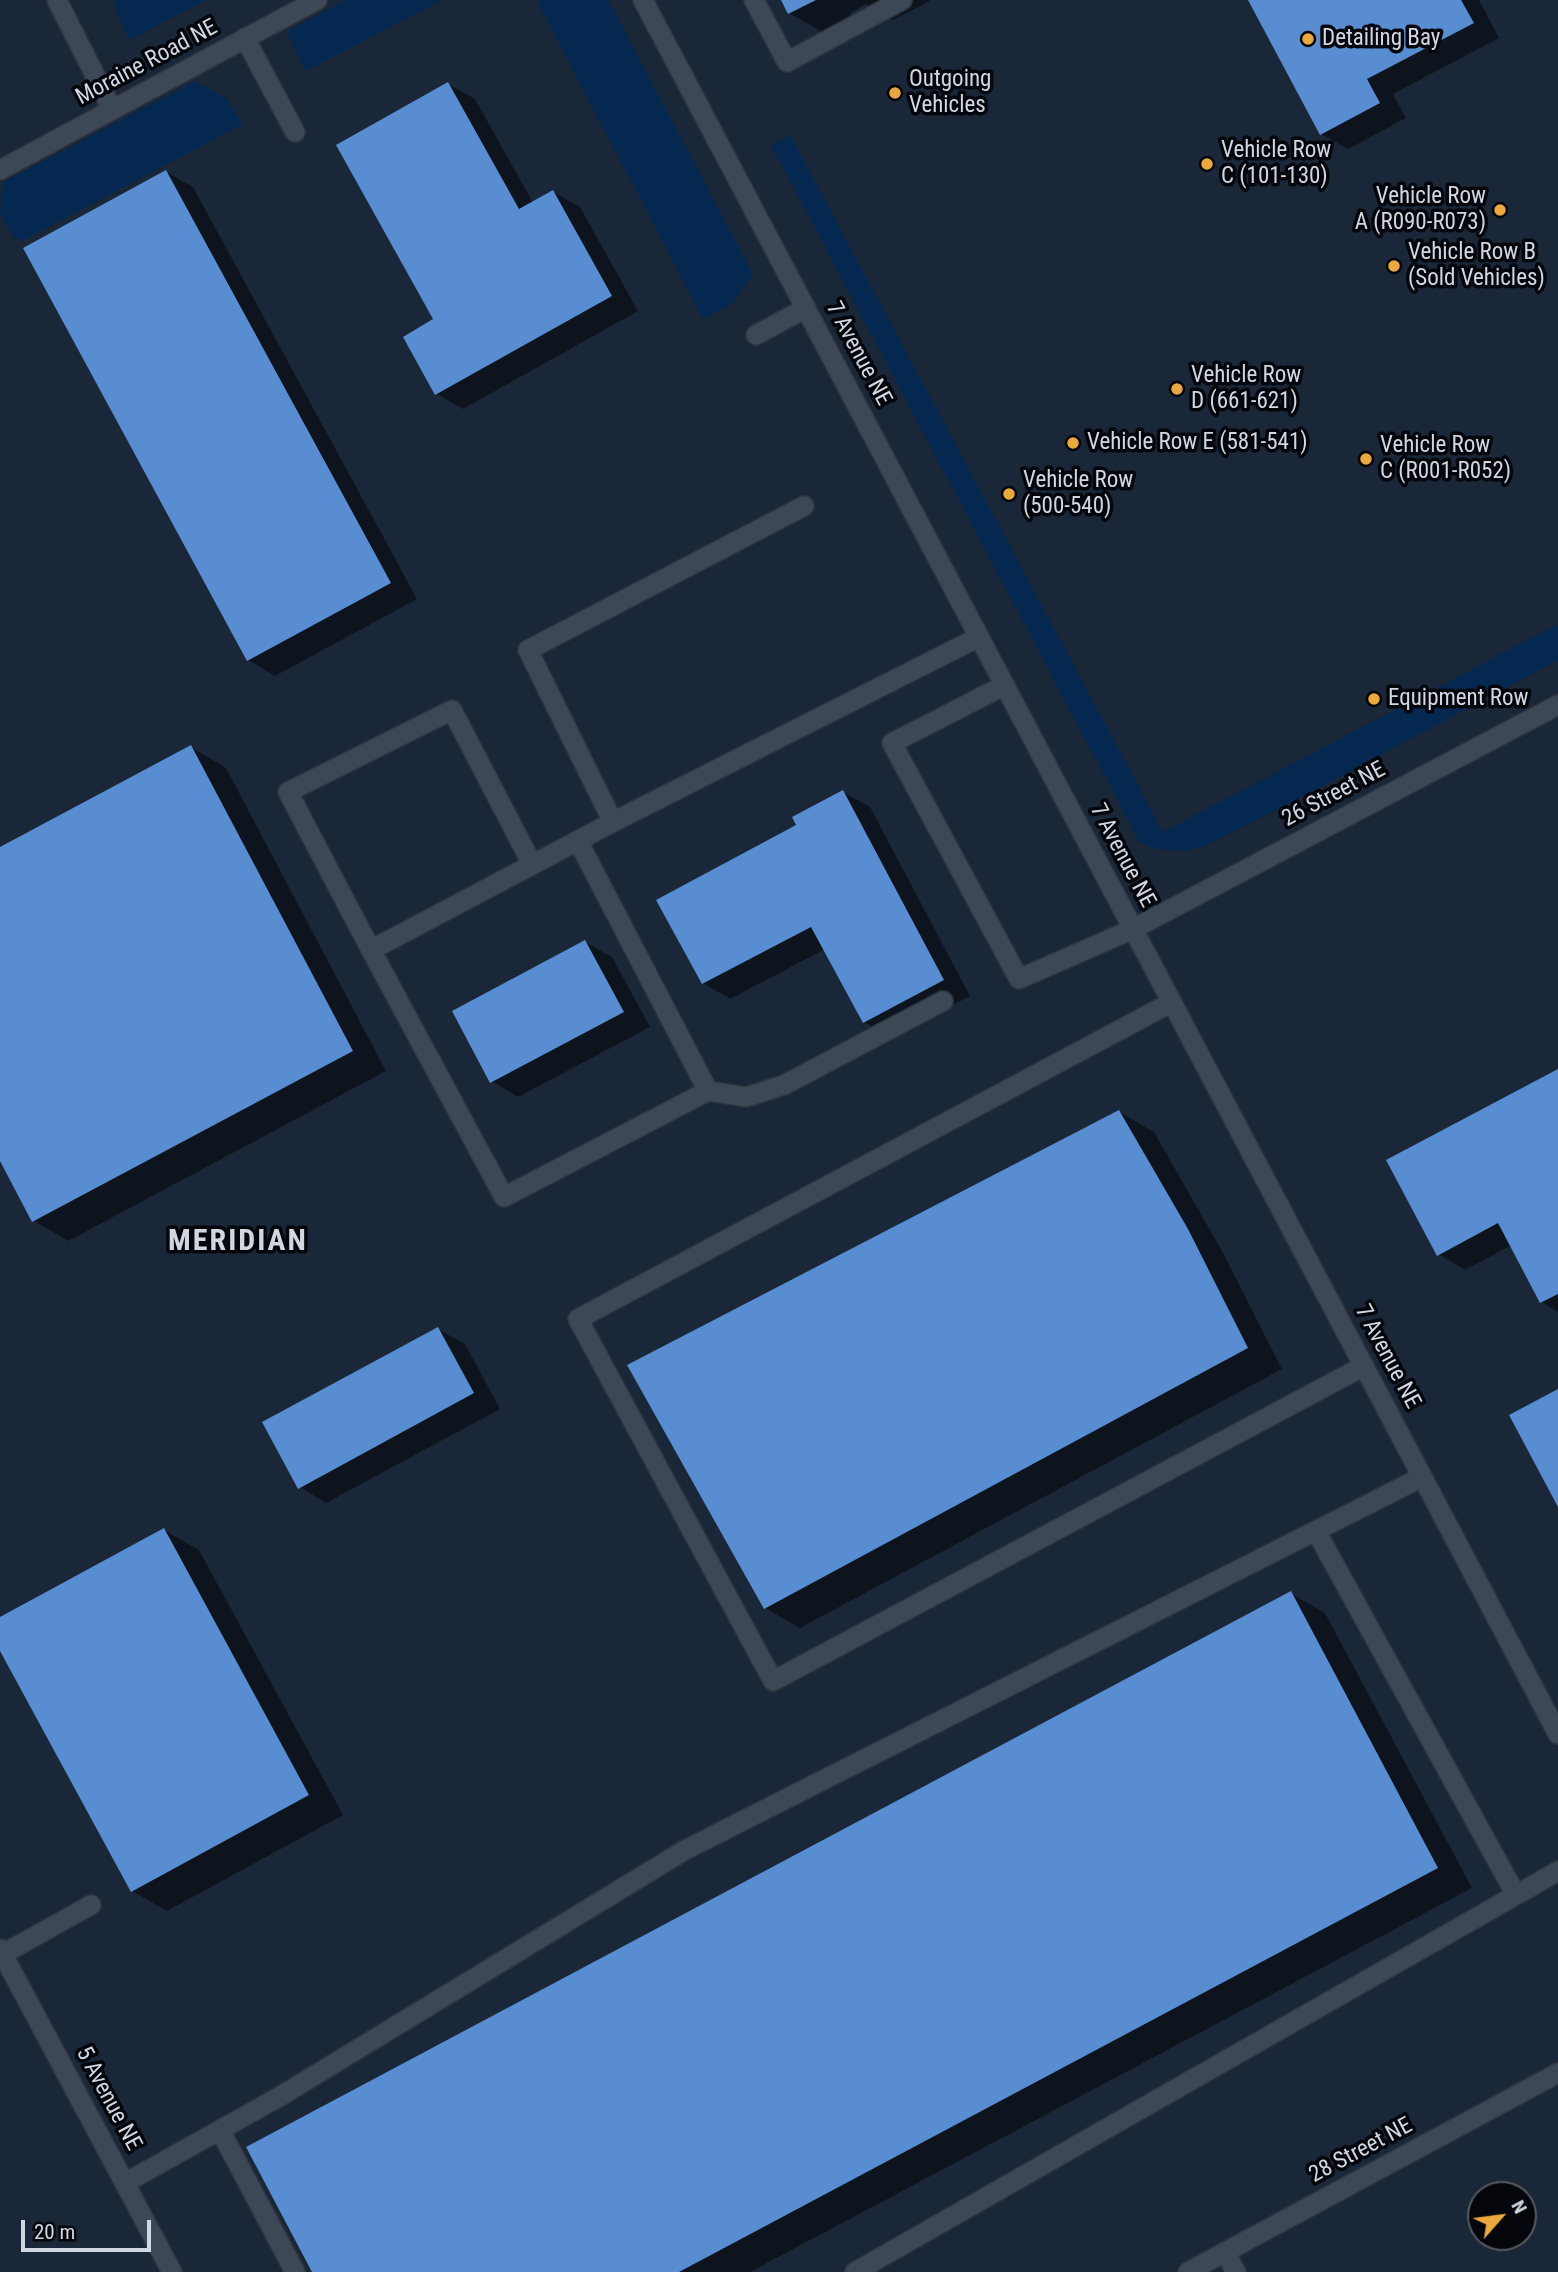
<!DOCTYPE html>
<style>
body{margin:0}
#map{position:relative;width:1558px;height:2272px;overflow:hidden;background:#121c29;font-family:"Roboto Condensed",sans-serif}
canvas{display:block}
.north{position:absolute;left:1467px;top:2181px;width:70px;height:70px;box-sizing:border-box;background:#04060b;border:2px solid #565a60;border-radius:50%;rotate:62deg;font-size:19px;font-weight:700;line-height:28px;text-align:center;color:#d0d7e0}
.north::after{content:'';display:block;margin:auto;width:24px;height:32px;background:#eca93b;clip-path:polygon(50% 0,100% 100%,50% 72%,0 100%)}
.scale{position:absolute;left:21px;top:2220px;width:130px;height:32px;box-sizing:border-box;border:4px solid #d0d7e0;border-top:0;padding-left:9px;font-size:21px;line-height:24px;white-space:nowrap;color:#d0d7e0;-webkit-text-stroke:5px #04060b;paint-order:stroke}
</style>
<div id="map">
<canvas width="1558" height="2272"></canvas>
<div class="north">N</div>
<div class="scale">20 m</div>
</div>
<script>
const c = document.querySelector('canvas').getContext('2d');
c.lineJoin = 'round';
function fillPath(path, color) {
  c.fillStyle = color;
  c.fill(path, 'evenodd');
}
function stroke(path, color, width, dash) {
  c.strokeStyle = color;
  c.lineWidth = width;
  c.lineCap = dash ? 'butt' : 'round';
  c.setLineDash(dash || []);
  c.stroke(path);
}
function write(font, color, halo, rows, align = 'center') {
  c.font = font + ' "Roboto Condensed",sans-serif';
  c.lineWidth = 7;
  c.setLineDash([]);
  c.textBaseline = 'middle';
  c.strokeStyle = halo;
  c.fillStyle = color;
  for (const [text, x, y, turn = 0] of rows) {
    c.save();
    c.translate(x, y);
    c.rotate((+turn || 0) * Math.PI / 180);
    c.textAlign = isNaN(turn) ? turn : align;
    if (halo) c.strokeText(text, 0, 0);
    c.fillText(text, 0, 0);
    c.restore();
  }
}
fillPath(new Path2D(`
 M0,0H1558V2272H0ZM1481,2195H1523V2237H1481Z`), '#1a2738');
fillPath(new Path2D(`
 M114,0H206L129,40L115,9Z
 M346,0H442L308,70L305,69L286,31Z
 M536,0H608L753,274L732,304L703,319Z
 M195,81L227,99L243,124L22,241L19,238L15,240L0,213L3,182Z
 M790,135L1163,832L1558,624V660L1298,799L1203,847L1184,851L1157,849L1140,843L771,145Z`), '#052851');
fillPath(new Path2D(`
 M783,0H929L930,1L893,20L866,4L850,13L852,19L824,33L789,13Z
 M1250,0H1479L1499,38L1393,94L1406,118L1348,149L1321,134Z
 M448,84L475,99L533,203L553,192L580,207L638,311L463,409L437,394L436,320Z
 M166,172L193,187L417,599L275,676L248,660Z
 M191,747L226,768L386,1071L68,1241L33,1220L0,1161V849Z
 M843,792L870,807L970,996L891,1038L864,1022L825,949L730,999L703,983L798,826Z
 M585,942L612,957L650,1027L518,1097L492,1081Z
 M1558,1071V1312L1542,1302L1512,1245L1465,1270L1438,1254Z
 M1119,1112L1154,1132L1222,1251L1282,1369L800,1628L765,1608Z
 M438,1329L465,1344L500,1409L326,1503L300,1487Z
 M164,1530L199,1550L343,1815L167,1911L132,1891L0,1647V1619Z
 M1290,1593L1325,1613L1472,1888L750,2272H314Z`), '#0007');
fillPath(new Path2D(`
 M781,0H816L788,14Z
 M1248,0H1461L1474,23L1367,79L1380,103L1320,135Z
 M448,82L519,209L553,190L612,296L435,395L403,337L433,319L336,145Z
 M166,170L391,583L247,661L23,248Z
 M191,745L353,1051L32,1222L0,1161V847Z
 M843,790L944,980L863,1023L811,927L702,984L656,900L796,825L792,817Z
 M585,940L624,1012L490,1083L452,1011Z
 M1558,1069V1294L1540,1303L1498,1223L1437,1256L1386,1160Z
 M1119,1110L1188,1229L1248,1348L764,1609L627,1365Z
 M438,1327L474,1393L298,1489L262,1422Z
 M1558,1389V1507L1509,1415Z
 M164,1528L309,1795L131,1892L0,1651V1617Z
 M1291,1591L1438,1868L679,2272H312L246,2147Z`), '#588dd2');
const service = new Path2D(`
 M57,0L112,109
 M754,0L787,62L902,0
 M245,38L295,132
 M756,335L806,308
 M1003,686L892,743L1019,979L1133,929
 M613,822L528,650L804,506
 M532,864L452,710L288,792L371,950L613,822L979,637
 M371,950L504,1197L708,1091L578,841
 M1172,1002L578,1319L773,1681L1364,1366
 M708,1091L746,1097L784,1085L943,1001
 M1316,1531L1516,1895
 M3,1954L91,1905
 M220,2130L295,2272
 M125,2183L279,2097L685,1850L1422,1477
 M1225,2252L1236,2272
 M855,2272L1558,1871`);
const minor = new Path2D(`
 M643,0L1558,1734
 M0,170L317,0
 M1133,929L1558,705
 M0,1949L172,2272`);
const tertiary = new Path2D(`
 M1188,2272L1558,2073`);
stroke(service, '#2f343f', 22);
stroke(minor, '#2f343f', 22);
stroke(tertiary, '#2f343f', 22);
stroke(service, '#3d4857', 19);
stroke(minor, '#3d4857', 19);
stroke(tertiary, '#3d4857', 19);
for (const [x, y, r, color] of [
 [1308,39,7,"#eca93b"],
 [895,93,7,"#eca93b"],
 [1207,164,7,"#eca93b"],
 [1500,210,7,"#eca93b"],
 [1394,266,7,"#eca93b"],
 [1177,389,7,"#eca93b"],
 [1073,443,7,"#eca93b"],
 [1366,459,7,"#eca93b"],
 [1009,494,7,"#eca93b"],
 [1374,699,7,"#eca93b"]
]) {
  const dot = new Path2D();
  dot.arc(x, y, r, 0, 2 * Math.PI);
  c.fillStyle = color;
  c.fill(dot);
  stroke(dot, '#04060b', 2.5);
}
write('23px', '#d0d7e0', '#04060b', [
 ["Detailing Bay",1322,39],
 ["Outgoing",909,80],
 ["Vehicles",909,106],
 ["Vehicle Row",1221,151],
 ["C (101-130)",1221,177],
 ["Vehicle Row",1486,197,"right"],
 ["A (R090-R073)",1486,223,"right"],
 ["Vehicle Row B",1408,253],
 ["(Sold Vehicles)",1408,279],
 ["Vehicle Row",1191,376],
 ["D (661-621)",1191,402],
 ["Vehicle Row E (581-541)",1087,443],
 ["Vehicle Row",1380,446],
 ["C (R001-R052)",1380,472],
 ["Vehicle Row",1023,481],
 ["(500-540)",1023,507],
 ["Equipment Row",1388,699]
], 'left');
write('23px', '#d0d7e0', '#04060b', [
 ["Moraine Road NE",147,63,-28],
 ["7 Avenue NE",858,354,62],
 ["26 Street NE",1334,795,-28],
 ["7 Avenue NE",1122,856,62],
 ["7 Avenue NE",1387,1357,62],
 ["5 Avenue NE",108,2099,62],
 ["28 Street NE",1361,2151,-28]
]);
c.letterSpacing = '2px';
write('bold 30px', '#d0d7e0', '#04060b', [
 ["MERIDIAN",238,1242]
]);
c.letterSpacing = '0px';
</script>
